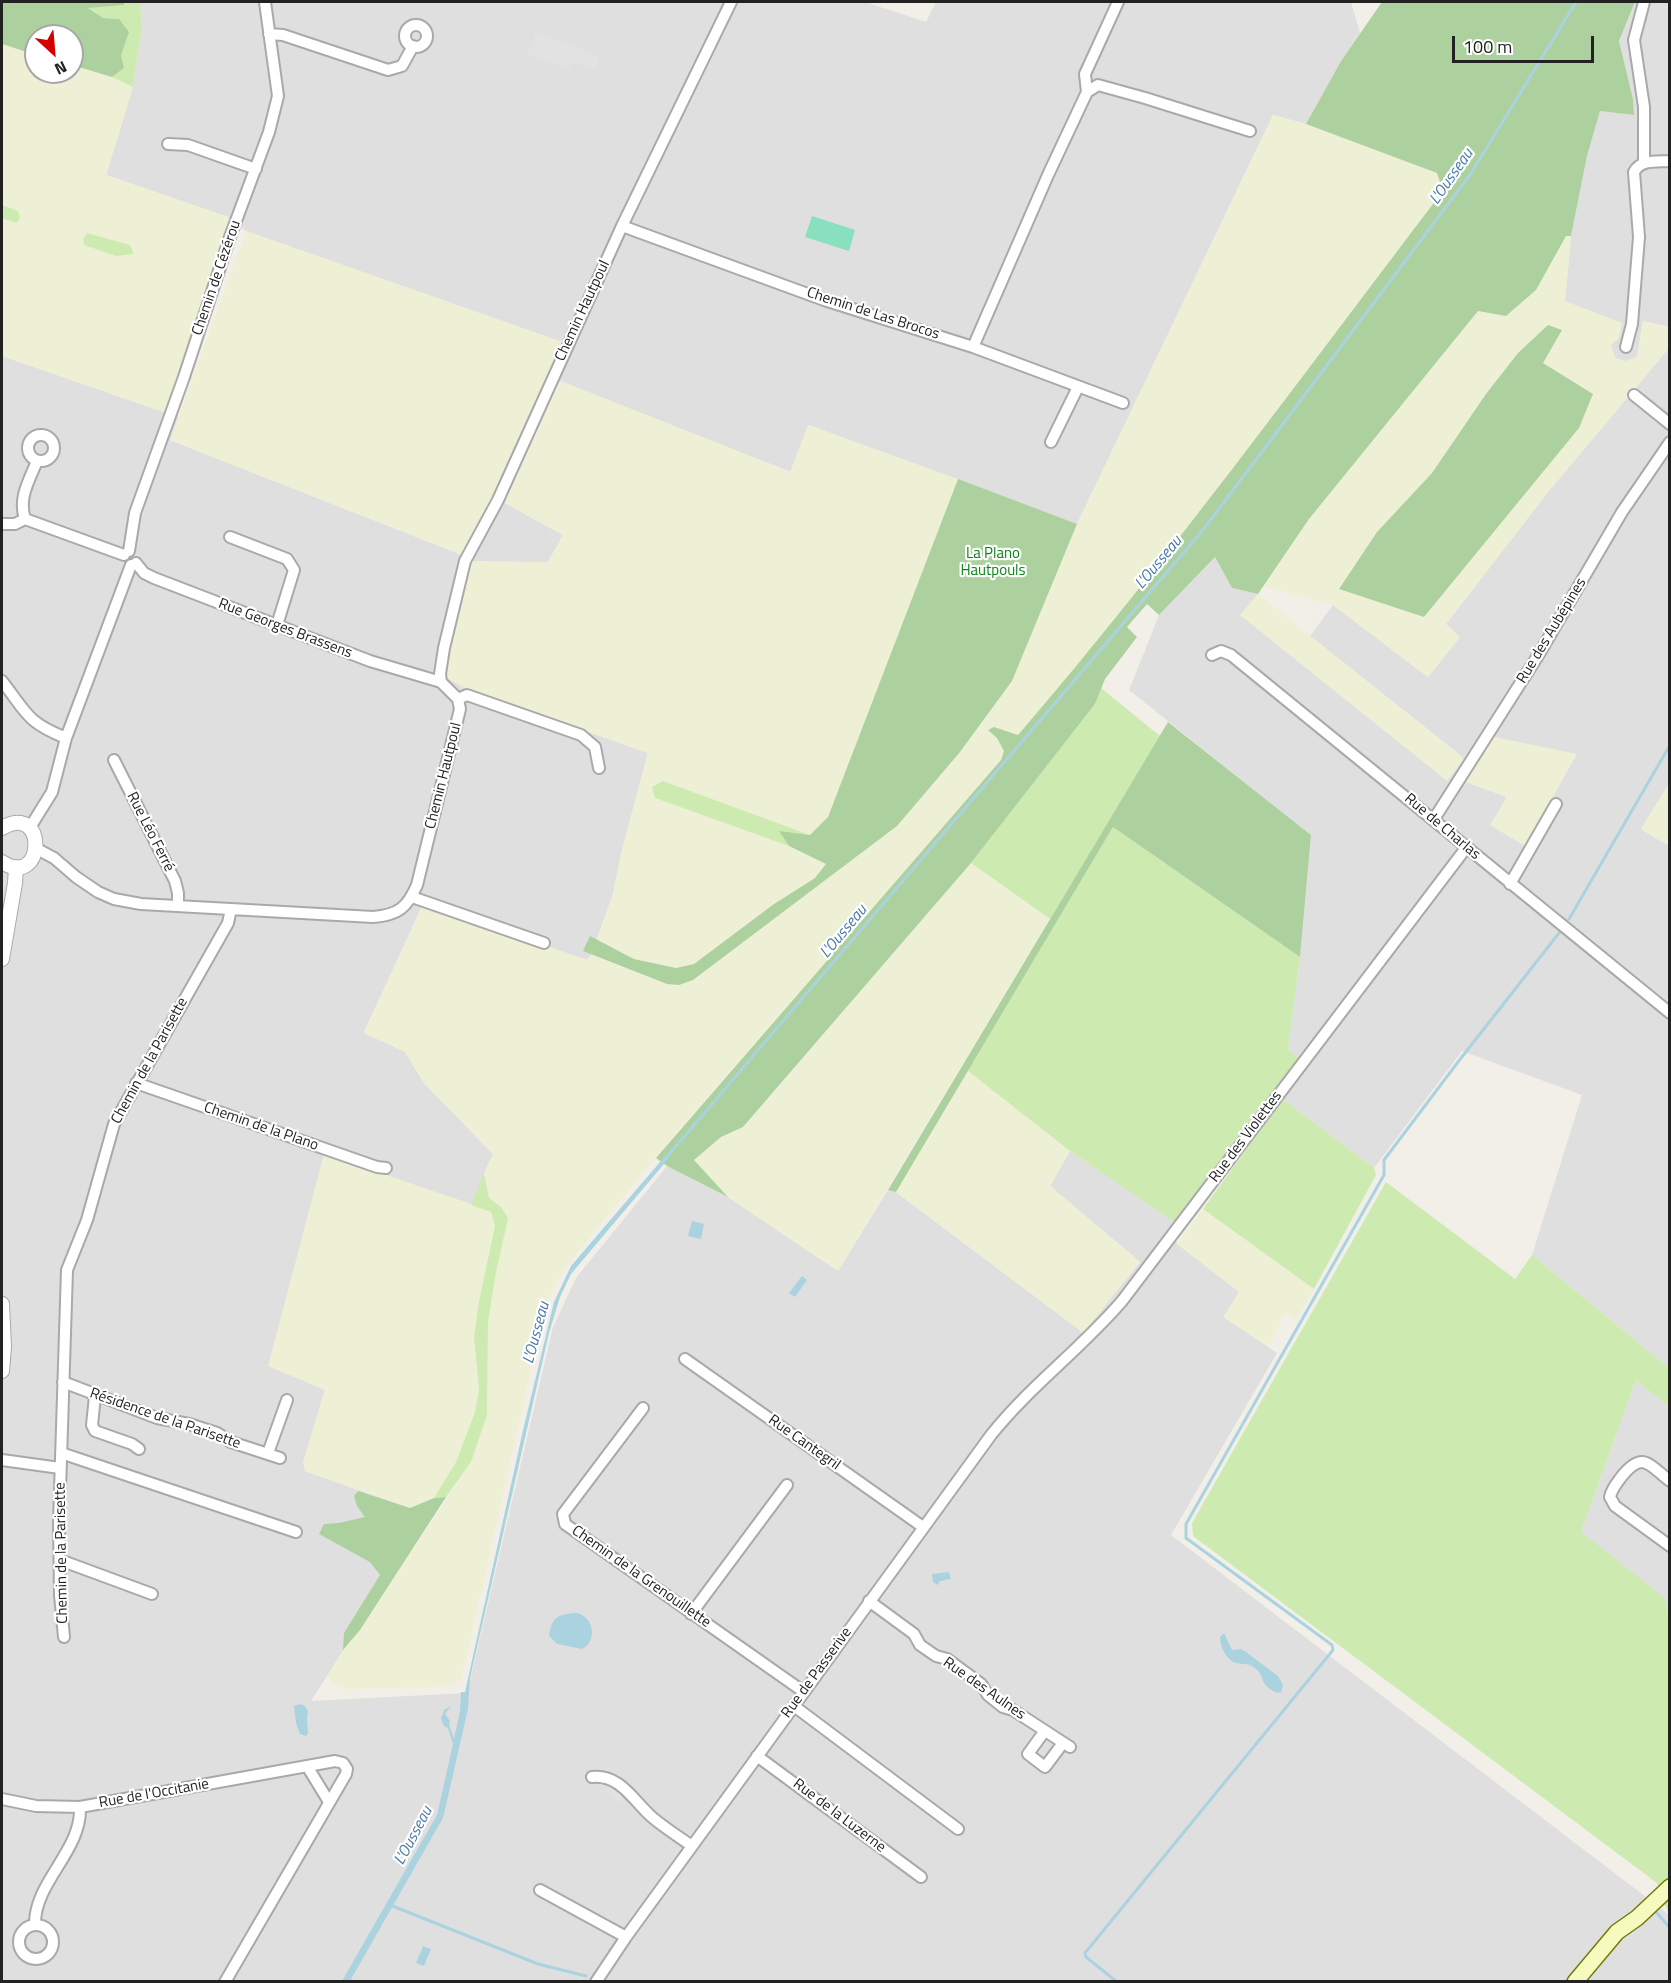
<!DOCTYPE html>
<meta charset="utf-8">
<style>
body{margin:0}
#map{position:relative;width:1671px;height:1983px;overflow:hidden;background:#f2efe9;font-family:"Titillium Web",sans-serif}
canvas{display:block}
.frame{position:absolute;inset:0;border:3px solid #222;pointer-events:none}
.north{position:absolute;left:24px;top:24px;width:60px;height:60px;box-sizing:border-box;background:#fff;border:2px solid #a7a7a7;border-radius:50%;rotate:154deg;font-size:16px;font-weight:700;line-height:24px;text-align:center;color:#222}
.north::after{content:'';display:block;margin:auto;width:21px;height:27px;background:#d40000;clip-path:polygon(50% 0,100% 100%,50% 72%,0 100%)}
.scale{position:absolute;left:1452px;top:36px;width:142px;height:27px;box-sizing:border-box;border:3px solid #222;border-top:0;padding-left:8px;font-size:18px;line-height:21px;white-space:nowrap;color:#222;-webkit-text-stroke:4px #fff;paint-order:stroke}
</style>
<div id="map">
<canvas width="1671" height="1983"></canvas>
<div class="frame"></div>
<div class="north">N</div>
<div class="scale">100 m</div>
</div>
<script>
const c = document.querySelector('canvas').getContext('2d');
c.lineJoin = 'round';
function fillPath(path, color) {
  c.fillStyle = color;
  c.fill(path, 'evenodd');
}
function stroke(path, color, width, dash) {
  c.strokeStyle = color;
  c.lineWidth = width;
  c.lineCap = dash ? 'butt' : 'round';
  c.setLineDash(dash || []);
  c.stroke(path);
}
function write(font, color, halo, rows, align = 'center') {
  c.font = font + ' "Titillium Web",sans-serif';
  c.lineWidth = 4.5;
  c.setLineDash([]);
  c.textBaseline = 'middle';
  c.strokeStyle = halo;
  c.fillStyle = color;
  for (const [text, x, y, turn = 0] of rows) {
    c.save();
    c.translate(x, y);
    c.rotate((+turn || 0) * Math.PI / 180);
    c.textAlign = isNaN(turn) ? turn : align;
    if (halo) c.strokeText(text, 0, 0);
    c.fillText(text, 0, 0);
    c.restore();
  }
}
fillPath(new Path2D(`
 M140,2H865L926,22L936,2H1351L1360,33L1341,61L1306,124L1273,115L1077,524L809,425L791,472L546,376L562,342L246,231L228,217L106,175L133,87L142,28Z
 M1635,2H1669V327L1643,321L1637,357L1625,362L1615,358L1611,345L1565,301L1571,236L1587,156L1600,111L1634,115L1633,99L1619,41Z
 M1669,348V784L1641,829L1669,846V1368L1532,1255L1582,1095L1462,1051L1374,1168L1283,1099L1298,1057L1288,1050L1300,957L1311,835L1129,690L1159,615L1215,557L1232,588L1258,594L1241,615L1464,758L1310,636L1333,605L1428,677L1459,638L1446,624L1548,492ZM1577,754L1491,826L1507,797L1465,781Z
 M2,356L179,417L170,440L462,555L494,497L563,535L548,562L464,688L648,753L621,854L613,894L591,955L587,960L423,904L364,1032L405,1052L424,1083L493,1154L471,1205L325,1154V1389L304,1462L305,1471L430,1515L311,1701L467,1693L553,1327L576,1278L667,1166L728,1197L838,1271L888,1190L896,1192L1083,1332L1140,1262L1050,1186L1070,1151L1174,1222L1177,1244L1240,1292L1224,1317L1277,1353L1171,1535L1667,1913L1670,1918L1669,1982H2Z
 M1636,1380L1669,1407V1647L1581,1532Z`), '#e0dfdf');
fillPath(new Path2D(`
 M2,44L36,55V72H72V65L112,77L133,87L106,175L228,217V231L166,413L2,356V218L17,223L18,211L2,205Z
 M1273,115L1306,124L1437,173L1443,191L1167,556L1053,694L1018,735L994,727L988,730L997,738L1005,752L1001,760L670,1140L565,1268L553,1289L543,1317L462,1677L456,1684L442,1687L346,1689L333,1684L327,1676L343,1650L360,1630L471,1462L487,1415L488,1322L496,1272L501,1207L489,1198L484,1173L493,1154L424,1083L405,1052L364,1033L423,904L587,960L591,955L667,984L693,980L897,826L960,752L1012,681L1077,524Z
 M246,231L562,342L494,497L462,555L170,440Z
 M1566,236H1571L1565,301L1622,323L1619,338L1611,345L1615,358L1625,361L1637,357L1643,321L1669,327V348L1548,492L1446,624L1460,637L1428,677L1333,605L1264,587L1309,519L1478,310L1506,316L1536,290ZM1518,353L1543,363L1593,394L1579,428L1424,617L1340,589L1377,532L1432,473L1486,394Z
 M561,381L790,472L808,425L958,479L828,817L810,835L663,781L655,798L789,846L826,864L815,878L774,904L694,964L676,968L634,959L597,939L613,894L621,854L648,753L464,688L444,676L447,652L463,587L472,561L548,562L563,535L505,503Z
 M1258,594L1464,759L1447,781L1240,615Z
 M1494,737L1577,754L1525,846L1490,825L1507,797L1465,782Z
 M1669,784V846L1641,829Z
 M971,863L1050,919L838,1271L728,1197L694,1160L721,1137L744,1127Z
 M968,1071L1070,1151L1050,1186L1140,1262L1083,1333L896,1192Z
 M324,1154L492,1211L495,1226L479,1301L474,1337L479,1389L475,1412L456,1462L434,1498L410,1508L305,1471L303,1462L325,1390L268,1366Z
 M1203,1209L1314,1289L1296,1319L1285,1313L1269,1347L1223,1317L1239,1292L1177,1244Z`), '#eef0d5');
fillPath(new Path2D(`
 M124,2H140L142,28L133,87L112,77L124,68L121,55L119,19L103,18L87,7L123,5Z
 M2,205L18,211L20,218L17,223L2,218Z
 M87,233L130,245L134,254L116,256L84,245L83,239Z
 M1101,688L1160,736L1050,919L971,863L1095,704Z
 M663,781L810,835L780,832L789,846L655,798L652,787Z
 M1113,827L1300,957L1288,1050L1299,1057L1174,1222L1070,1151L968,1071Z
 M1283,1099L1374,1168L1376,1175L1314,1289L1203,1209Z
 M484,1173L489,1198L501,1207L508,1218L496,1272L488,1322L487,1415L471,1462L446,1497L434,1498L456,1462L475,1412L479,1389L474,1337L479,1301L495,1226L491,1212L471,1205Z
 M1386,1182L1515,1279L1532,1255L1669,1368V1407L1636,1380L1581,1532L1666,1599L1670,1646L1669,1915L1657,1883L1193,1536L1192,1523Z`), '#cdebb0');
fillPath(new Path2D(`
 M2,2H124V5L88,8L103,18L119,19L129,32L121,55L124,68L112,77L72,65V36H36V55L2,44Z
 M1382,2H1635L1619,41L1633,99L1634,115L1600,111L1587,156L1571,236H1566L1536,290L1506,316L1478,311L1309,519L1258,594L1232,588L1215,557L1159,615L1147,604L1127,627L1137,637L1105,679L1095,704L971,863L743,1127L721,1137L694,1160L728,1197L667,1166L656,1158L1001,760L1004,751L997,738L988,730L994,727L1018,735C1168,561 1303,374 1443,191L1437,173L1306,124L1341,61Z
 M1548,325L1562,330L1543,363L1593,394L1579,428L1424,617L1339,589L1377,532L1432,473L1486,394L1518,353Z
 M958,479L1077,524L1012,681L960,752L897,826L693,980L679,985L667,984L583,951L590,936L634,959L676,968L694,964L774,904L815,878L826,864L789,846L779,831L810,835L828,817Z
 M1168,722L1311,835L1300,957L1113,827L896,1192L888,1190Z
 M358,1491L410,1508L434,1498L446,1497L360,1630L343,1650L344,1633L380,1575L370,1562L319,1534L324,1524L339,1523L365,1517L357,1506L354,1496Z`), '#add19e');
fillPath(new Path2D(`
 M812,216L855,230L849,251L805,237Z`), '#88e0be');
fillPath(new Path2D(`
 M536,32L599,56L594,70L571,62L569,69L526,55Z
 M610,1786L624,1797L619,1803L605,1792Z`), '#e2e2e2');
fillPath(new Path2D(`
 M666,1155L669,1158L571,1274L560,1297L549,1333L470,1678L468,1709L443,1818L350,1981H342L437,1815L453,1744L448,1728L444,1726L441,1719L444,1710L451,1706L445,1714L450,1721L449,1725L454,1739L460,1711L461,1692H465L524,1426L554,1302L571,1266Z
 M692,1221L704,1224L701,1239L688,1236Z
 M802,1276L807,1280L795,1297L789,1293Z
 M949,1572L951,1579L940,1581L938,1585L933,1582L932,1574Z
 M576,1613C594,1616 598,1641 582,1649L557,1644L549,1636C552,1616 559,1614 576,1613Z
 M1224,1633L1232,1650L1241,1649L1246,1652L1278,1676L1283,1685L1281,1692L1278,1693C1258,1685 1266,1677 1256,1669C1247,1661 1240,1666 1233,1662C1225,1657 1220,1646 1220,1637Z
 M301,1704L305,1706L308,1711L307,1718L308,1733L306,1736L300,1734L296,1723L294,1706Z
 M423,1946L431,1949L424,1966L416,1963Z`), '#aad3df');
stroke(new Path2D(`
 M1569,919L1670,745
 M665,1159L1203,530L1470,175L1576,2
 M390,1905L538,1964L586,1976
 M1657,1913L1670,1928
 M1117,1982L1086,1957L1085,1953L1333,1650L1332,1645L1186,1538V1524L1384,1175V1160L1458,1062L1559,933`), '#aad3df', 3);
const minor = new Path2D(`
 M405 36a11 11 0 1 1 22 0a11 11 0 1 1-22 0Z
 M269,34L283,35L388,70L402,66L413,46
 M1087,92L1098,85L1145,98L1250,131
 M168,144L188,145L256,169
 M1644,163V107L1634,40L1644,2
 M622,226L824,300L973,347L1123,403
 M973,347L1048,175L1087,92L1085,74L1118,2
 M1626,347L1632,324L1639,237L1634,172C1641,159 1657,162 1670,161
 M1634,395L1670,424
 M28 448a13 13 0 1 1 26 0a13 13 0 1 1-26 0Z
 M1051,442L1078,387
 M25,519C18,498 29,481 37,461
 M2,524H15L25,519L124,555
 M230,537L287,559L294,570L277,625
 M129,551L135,513L184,377L230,237L269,132L278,96L265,2
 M136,563L144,573L154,578L370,661L441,682
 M1212,655L1221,651L1231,655L1670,1013
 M2,681C27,713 26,722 66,738
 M458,699L467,695L581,735L595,747L599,768
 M114,760L175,881L178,893V906
 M1434,819L1539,654L1622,512L1670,442
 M29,829L52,792L66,738L131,565
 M37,849L54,858L76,877L98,892L114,899L141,904L373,917C398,915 407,908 417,885L460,709L458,699L441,682L440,674L444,648L465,561L498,500L622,226L731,2
 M1510,884L1556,804
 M412,897L544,943
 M136,1083L377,1167L386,1168
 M685,1359L923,1527
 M63,1382L157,1418L189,1424L217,1433L231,1442L280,1458
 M95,1396L92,1425L95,1431L132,1444L139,1449
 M643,1408L563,1514L565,1524L804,1692
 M61,1453L296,1532
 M268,1453L287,1400
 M2,1460L60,1468
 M1670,1481C1648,1464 1643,1451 1622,1476C1617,1483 1612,1488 1610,1497L1615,1506L1670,1546
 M60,1560L152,1594
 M869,1601L914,1634L920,1645L936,1656L947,1659L981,1684L988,1695L1003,1707L1013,1710L1070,1747
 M691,1614L787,1485
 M64,1637L60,1595L59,1522L67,1270L87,1220L114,1124L228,923L231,909
 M794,1706L958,1829
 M1044,1732L1028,1754L1045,1767L1063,1743
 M757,1756L921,1877
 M307,1766L329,1802
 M592,1777C621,1774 634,1802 653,1818C665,1828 679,1837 692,1846
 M2,1799L36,1806L80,1807L335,1761L343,1763L347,1769L346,1774L225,1982
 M540,1890L626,1937
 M35,1925C34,1882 82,1851 80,1807
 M19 1942a17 17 0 1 1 34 0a17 17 0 1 1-34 0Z
 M596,1982L626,1937L991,1435C1030,1386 1081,1349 1122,1301L1466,848`);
const tertiary = new Path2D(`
 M2,828C48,801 45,890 2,862
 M2,959L15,883L16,867
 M2,1304L4,1347L2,1371`);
const secondary = new Path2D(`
 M1575,1982L1617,1932L1637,1918L1670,1887`);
stroke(minor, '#a9a9a9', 14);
stroke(tertiary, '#a9a9a9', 16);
stroke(secondary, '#707d05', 18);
stroke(minor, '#fff', 10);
stroke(tertiary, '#fff', 14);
stroke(secondary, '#f7fabf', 15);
write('15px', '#222', '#fff', [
 ["Chemin de Cézérou",217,278,-71],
 ["Chemin Hautpoul",583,311,-65],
 ["Chemin de Las Brocos",873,314,18],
 ["Rue Georges Brassens",285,629,21],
 ["Rue des Aubépines",1552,631,-59],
 ["Chemin Hautpoul",444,776,-76],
 ["Rue de Charlas",1442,827,40],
 ["Rue Léo Ferré",150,832,63],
 ["Chemin de la Parisette",150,1061,-61],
 ["Chemin de la Plano",261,1127,19],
 ["Rue des Violettes",1246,1137,-53],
 ["Résidence de la Parisette",165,1419,19],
 ["Rue Cantegril",804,1443,35],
 ["Chemin de la Parisette",62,1553,-91],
 ["Chemin de la Grenouillette",641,1577,35],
 ["Rue de Passerive",817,1673,-54],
 ["Rue des Aulnes",984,1689,35],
 ["Rue de l'Occitanie",154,1794,-10],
 ["Rue de la Luzerne",839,1816,37]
]);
write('15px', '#0c8416', '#fff', [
 ["La Plano",993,554],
 ["Hautpouls",993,571]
]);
write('italic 16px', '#4a7aab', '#fff', [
 ["L'Ousseau",1452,177,-55],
 ["L'Ousseau",1159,563,-50],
 ["L'Ousseau",844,932,-50],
 ["L'Ousseau",537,1333,-75],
 ["L'Ousseau",414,1836,-62]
]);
</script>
